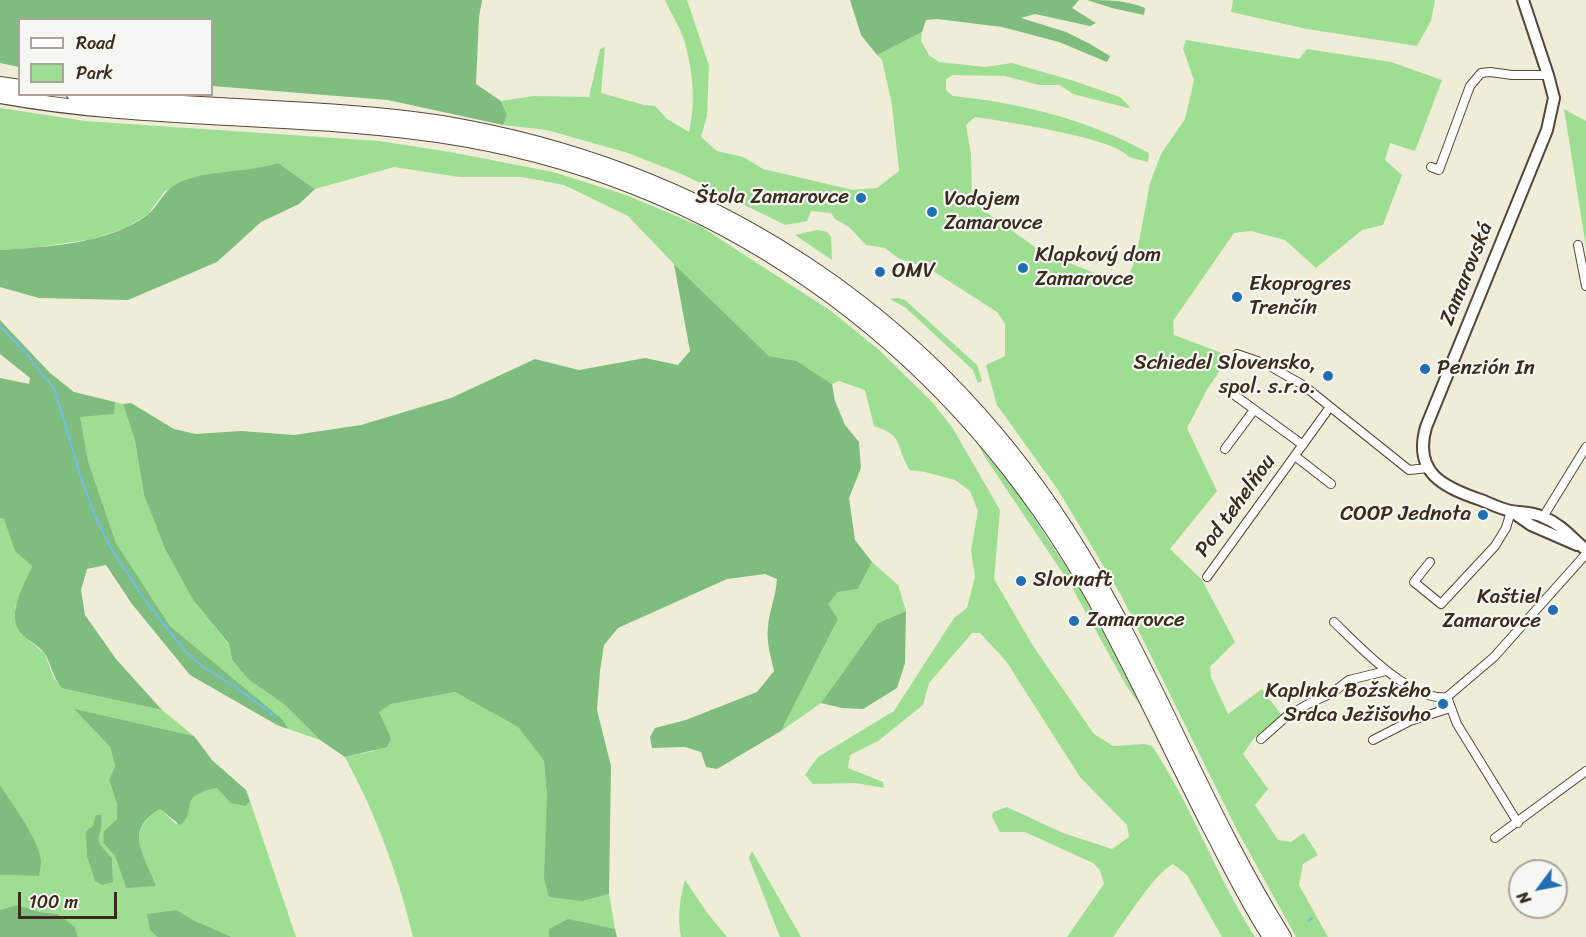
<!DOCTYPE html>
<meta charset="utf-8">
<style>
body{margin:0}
#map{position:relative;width:1586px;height:937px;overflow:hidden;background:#efecd8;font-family:Sriracha,sans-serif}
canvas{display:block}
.legend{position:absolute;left:18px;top:18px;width:195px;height:78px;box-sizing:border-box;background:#f6f6f2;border:2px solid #aba49d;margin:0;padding:8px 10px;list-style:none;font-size:18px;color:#3b2a1e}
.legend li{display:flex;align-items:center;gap:12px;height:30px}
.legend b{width:30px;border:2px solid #aba49d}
.north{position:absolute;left:1508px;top:859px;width:60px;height:60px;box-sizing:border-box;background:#f6f6f2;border:2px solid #aba49d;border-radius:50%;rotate:238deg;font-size:16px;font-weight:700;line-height:24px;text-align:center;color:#3b2a1e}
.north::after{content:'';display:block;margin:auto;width:21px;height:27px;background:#1f6fb2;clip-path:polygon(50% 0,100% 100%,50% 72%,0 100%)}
.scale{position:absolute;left:18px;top:892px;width:99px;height:27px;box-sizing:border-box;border:3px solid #3b2a1e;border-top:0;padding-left:8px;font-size:18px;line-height:21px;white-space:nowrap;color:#3b2a1e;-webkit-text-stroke:4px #f6f6f2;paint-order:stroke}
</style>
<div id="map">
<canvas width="1586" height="937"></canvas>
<ul class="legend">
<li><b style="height:8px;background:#fff"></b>Road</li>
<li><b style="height:16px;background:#9ede93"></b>Park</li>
</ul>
<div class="north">N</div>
<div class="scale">100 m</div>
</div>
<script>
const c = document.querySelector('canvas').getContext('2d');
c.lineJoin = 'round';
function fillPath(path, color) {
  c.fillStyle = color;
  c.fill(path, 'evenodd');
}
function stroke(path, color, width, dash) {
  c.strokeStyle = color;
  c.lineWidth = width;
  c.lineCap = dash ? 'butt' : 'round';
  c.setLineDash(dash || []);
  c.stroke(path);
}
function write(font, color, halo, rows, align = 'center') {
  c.font = font + ' Sriracha,sans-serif';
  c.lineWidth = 4.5;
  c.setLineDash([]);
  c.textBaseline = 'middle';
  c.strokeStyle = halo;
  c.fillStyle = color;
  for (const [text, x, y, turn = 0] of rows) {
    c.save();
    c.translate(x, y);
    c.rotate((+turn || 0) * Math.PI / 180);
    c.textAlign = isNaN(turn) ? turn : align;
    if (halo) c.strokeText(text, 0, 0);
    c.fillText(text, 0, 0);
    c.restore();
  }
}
fillPath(new Path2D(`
 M665,0H687L709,66L707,116L701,137L717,151L743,157L763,169L853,190L877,188L899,171L892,105L882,60L877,55L922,32L921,41L929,55L939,62L985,67L1012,63L1074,81L1120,97L1130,107L1128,108L1073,94L1060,85H1039L1005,76L953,75L946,79V90L953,96C1022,103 1088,120 1149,153L1148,162L1129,157C1116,138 1002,121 975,117L966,125L971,154L972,199L979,207L1042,252L1117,282L1130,273L1136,257L1150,183L1161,154L1185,119L1194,80L1183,49L1186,40L1299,59L1307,49L1391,62L1442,80L1415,151L1390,143L1385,160L1402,175L1383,225L1362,230L1316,268L1285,240L1251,231L1234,233L1173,321L1174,335L1230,356L1208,388L1187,428L1217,491L1170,549L1202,580L1235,642L1210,667L1211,677L1228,714L1262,689L1283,717L1255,737L1243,754L1268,789L1255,805L1278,840L1291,842L1304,833L1318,855L1303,864L1299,885L1328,937H1296L1237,830L1122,597L1058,490L997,405L986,365L1005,356V324L997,312L930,269L898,258L885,248L866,245L849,227L835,219L831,213L811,211L807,221L785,225L684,175L628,153L547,130L503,125L507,115L501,101L534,96L589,97L600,49L605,47L601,93L644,105L655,106L667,119L689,132C696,102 693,73 685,43C681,28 671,14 665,0Z
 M1233,0H1435L1431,21L1417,46L1307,29L1231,12Z
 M0,108L85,121L379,141L450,152L553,172L626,195L700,226L831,311L879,350L932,402L952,427L1000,510L994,579L1033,646L1094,734L1113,746L1144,744L1152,746C1192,806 1216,876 1255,937H1222L1187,875L1173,864C1155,873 1127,918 1113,937H1067L1104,884L1100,870L1093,863L1025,832H1000L992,817L993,812L1007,807L1063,833L1112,849L1129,837L1127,825L1080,777L1006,661L980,633H972L929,683L923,705L878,741L850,755L848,768L883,782L884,788L856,783L813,784L805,775L818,757L894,711L954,618L967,608L975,577L971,550L978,511L970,491L955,480L925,472L910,470C894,446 906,436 874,426L865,390L839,381L832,384L797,361L769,356L674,264L628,216L564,185L522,177H459L394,167L315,189L278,163L262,168L215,173L165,191L148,214L126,228L92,239L33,248L0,250Z
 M1564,109L1586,121V247Z
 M817,230L827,232L831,237L832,260L795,235Z
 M898,298L905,300L977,365L982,381L978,383L973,370L906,308L890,299Z
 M115,402L123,404L135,441L144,495L165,549L193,600L229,645L232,660L249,680L285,705L320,740L288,729L282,720L170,626L116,543L88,461L79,416L113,414Z
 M975,439L1013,486L1080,588L1143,709L1127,687L1070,584L985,457Z
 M0,518H4L15,550L32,566L15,608L21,634L44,653L54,678L62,687L162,710L194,736L75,710L110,747L115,766L109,780L117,804V819L105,831L103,843L115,856L126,888L151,873C138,846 130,828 160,809L176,824L185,819C191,796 193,792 217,788L246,806L250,801L296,937H232L193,920L177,910L150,930L157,937H78L75,927L58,914L40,912L17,905L0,910V875L39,876L21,817L0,785ZM102,823C96,842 98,844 112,858L113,882L86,831Z
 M872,562L898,585L906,611L878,623L821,703L781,731L838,619L827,604L838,592L858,589Z
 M455,692L518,727L544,761L547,797L583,901L609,894L615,929L593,925L549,929V937H413C398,874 376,814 345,757L374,751L391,738L378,712L391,704Z
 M752,851L801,937H780L749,858Z
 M685,880L708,914L727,937H681C677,918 680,898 685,880Z`), '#9ede93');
fillPath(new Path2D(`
 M0,0H482L479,17L476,84L501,101L507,115L503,125L388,100L212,86V20H20L19,67L0,63Z
 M850,0H1079L1072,8L1096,23L1090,26L1035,14L1021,18L1066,32L1090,44L1110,56L1107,62L1059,42L1002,27L937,19L926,20L922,32L877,55L861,35Z
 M1087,0C1107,0 1126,0 1145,8L1144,15L1112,8Z
 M278,163L315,189L299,204L261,222L217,262L128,300L39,298L0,287V250C45,247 110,244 147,215C161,204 163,188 183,181C213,169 247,173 278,163Z
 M674,264L769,356L797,361L832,384L835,401L845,425L859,442L861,468L849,498L855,540L872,562L858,589L838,592L828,604L838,619L781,731L717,769L706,767L701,752L685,747L652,748L650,737L655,728L686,720L757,692L774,671C771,657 766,642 768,627C769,611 776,596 777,579L765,574L727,579L618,628L604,645L600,671L597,710L611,766L609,894L583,901L549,897L544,879L547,797L544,761L518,727L455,692L391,704L379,712L391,738L387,747L345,757L320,740L285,705L249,680L232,660L229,644L193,600L165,549L144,495L135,441L123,404L131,403L174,429L196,434L241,431L294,435L361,425L451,398L535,359L579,370L645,358L678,365L690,351Z
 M0,320L50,373L74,392L115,402L114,414L80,417L88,461L116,543L170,626L283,720L288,729L277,725L190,675L132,604L106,565L87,569L81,590L85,615L116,659L162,710L62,688C52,676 52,666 45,654C39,645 27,641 20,632C6,613 25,584 32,566L15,551L4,519L0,518V378L29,384L30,378L0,354Z
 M906,611L905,663L897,688L863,709L842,708L821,703L878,623Z
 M74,709L194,736L212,760L246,790L250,801L246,806L231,803L217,788C175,796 199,811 180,825L160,809C122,831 146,856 156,886L126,888L115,856L103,843L104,831L117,819V804L109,780L115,766L110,747Z
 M0,785C12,803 39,840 41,861C41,866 40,871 39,876L0,875Z
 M96,815H101C105,840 88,834 112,858L113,882L102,885L95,881L87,856L86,831L93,826Z
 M17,905L40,912L58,914L75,927L78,937H0V910Z
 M177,910L193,920L232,937H157L150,930L147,914Z
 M568,919L615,929L617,937H549V929Z`), '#7ebd7d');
stroke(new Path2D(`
 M0,326L24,351L55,390L80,475L95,516L112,550L149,606L186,652L203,667L231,684L276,717
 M1308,921L1312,918`), '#71bcea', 2);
const street = new Path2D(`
 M1431,167L1439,170L1470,86L1481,73L1490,72L1512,75H1548
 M1578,245L1586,286
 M1237,354L1266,364L1303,385L1409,470L1428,468
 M1233,394L1303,445
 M1225,449L1254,410
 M1295,456L1331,484
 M1543,517L1586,447
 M1430,562L1414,582L1441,604L1495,546L1506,528L1511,511
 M1207,577L1330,407
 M1334,622C1359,646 1411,702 1447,697L1494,657L1586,554
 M1447,697L1457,724L1518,823
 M1261,739L1287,716L1310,703L1332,693L1349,680L1386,671
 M1373,740L1410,721L1450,708
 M1495,838L1586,771`);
const secondary = new Path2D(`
 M1523,0L1548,75L1554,98L1547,130L1426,427C1413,473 1443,487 1481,500C1491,504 1501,509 1511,511C1522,513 1532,512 1543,517C1561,524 1572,538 1586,550
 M1511,511L1531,525L1577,545`);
const highway = new Path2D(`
 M0,84L20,87
 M74,94L113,99C178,103 243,106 309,110C361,113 413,117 465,127C724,176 941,323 1079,549C1156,674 1206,813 1284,937
 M0,96C153,124 310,113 463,139C737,187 959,357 1094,598C1135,673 1171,751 1210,828C1229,864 1247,902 1270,937`);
stroke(street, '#56473a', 10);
stroke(secondary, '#56473a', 14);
stroke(highway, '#56473a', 16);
stroke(street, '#fff', 8);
stroke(secondary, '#fff', 10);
stroke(highway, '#fff', 14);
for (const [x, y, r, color] of [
 [861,198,6,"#1f6fb2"],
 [932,212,6,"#1f6fb2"],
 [1023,268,6,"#1f6fb2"],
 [880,272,6,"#1f6fb2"],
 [1237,297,6,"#1f6fb2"],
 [1425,369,6,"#1f6fb2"],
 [1328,376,6,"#1f6fb2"],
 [1483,515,6,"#1f6fb2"],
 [1021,581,6,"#1f6fb2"],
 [1553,610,6,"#1f6fb2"],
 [1074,621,6,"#1f6fb2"],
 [1443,704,6,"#1f6fb2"]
]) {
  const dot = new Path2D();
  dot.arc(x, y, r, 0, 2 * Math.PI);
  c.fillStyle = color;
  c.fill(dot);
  stroke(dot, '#f6f6f2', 2);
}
write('21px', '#3b2a1e', '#f6f6f2', [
 ["Štola Zamarovce",849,198,"right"],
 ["Vodojem",944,200],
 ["Zamarovce",944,224],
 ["Klapkový dom",1035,256],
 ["Zamarovce",1035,280],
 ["OMV",892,272],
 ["Ekoprogres",1249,285],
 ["Trenčín",1249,309],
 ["Schiedel Slovensko,",1316,364,"right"],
 ["spol. s.r.o.",1316,388,"right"],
 ["Penzión In",1437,369],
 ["COOP Jednota",1471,515,"right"],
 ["Slovnaft",1033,581],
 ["Kaštiel",1541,598,"right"],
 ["Zamarovce",1541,622,"right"],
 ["Zamarovce",1086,621],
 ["Kaplnka Božského",1431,692,"right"],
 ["Srdca Ježišovho",1431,716,"right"]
], 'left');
write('21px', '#3b2a1e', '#f6f6f2', [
 ["Zamarovská",1467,274,-68],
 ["Pod tehelňou",1236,506,-54]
]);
</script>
